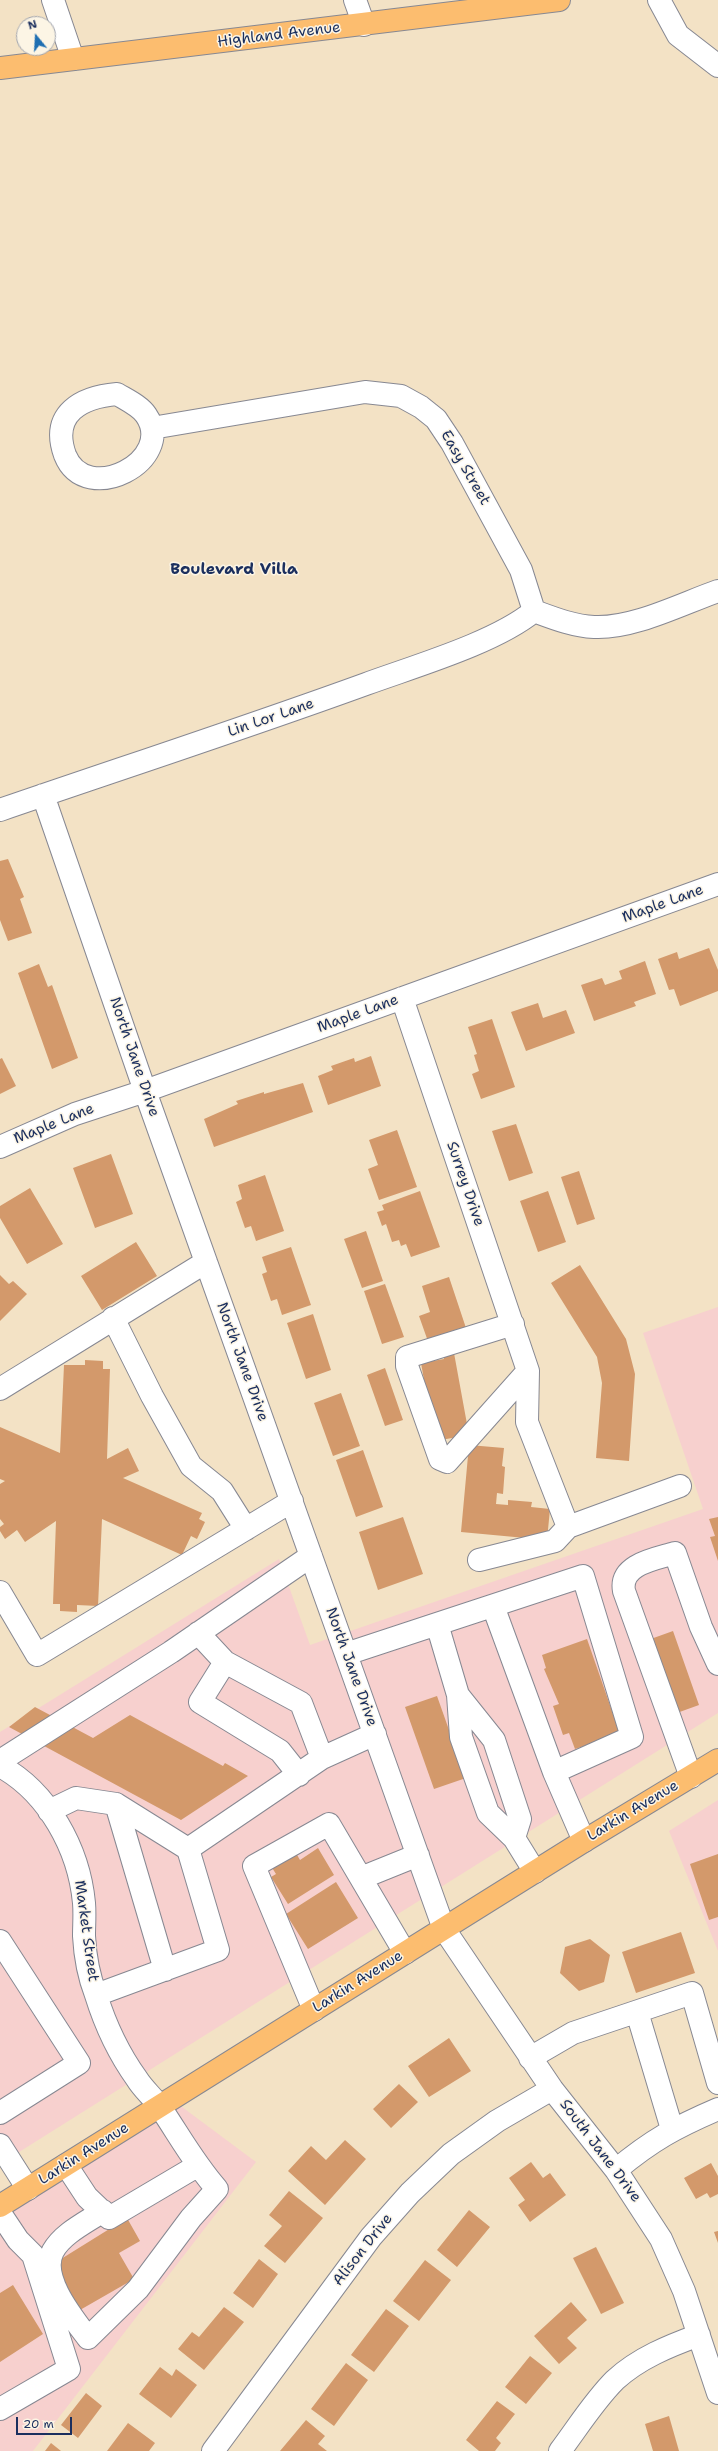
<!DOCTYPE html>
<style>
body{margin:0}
#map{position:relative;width:718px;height:2451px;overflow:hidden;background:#f3e2c5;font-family:"Shantell Sans",sans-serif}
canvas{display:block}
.north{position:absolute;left:16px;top:16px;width:40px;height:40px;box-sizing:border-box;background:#fcf5e5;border:1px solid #a2a6af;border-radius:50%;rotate:342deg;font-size:11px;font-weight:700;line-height:16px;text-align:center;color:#1b2f5e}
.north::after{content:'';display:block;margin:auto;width:14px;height:18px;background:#1f6fb2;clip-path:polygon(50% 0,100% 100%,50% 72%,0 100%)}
.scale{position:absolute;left:16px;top:2417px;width:56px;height:18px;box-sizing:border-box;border:2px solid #1b2f5e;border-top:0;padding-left:5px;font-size:12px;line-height:14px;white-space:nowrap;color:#1b2f5e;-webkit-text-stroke:3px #fcf5e5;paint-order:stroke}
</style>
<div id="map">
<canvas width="718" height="2451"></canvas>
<div class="north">N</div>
<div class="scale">20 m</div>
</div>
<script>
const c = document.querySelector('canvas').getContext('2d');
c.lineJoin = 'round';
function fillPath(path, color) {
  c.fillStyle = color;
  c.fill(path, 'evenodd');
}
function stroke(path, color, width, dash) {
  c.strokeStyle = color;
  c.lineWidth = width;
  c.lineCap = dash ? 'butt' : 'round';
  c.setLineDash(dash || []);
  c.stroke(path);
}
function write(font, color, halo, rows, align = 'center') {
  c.font = font + ' "Shantell Sans",sans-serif';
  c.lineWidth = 3;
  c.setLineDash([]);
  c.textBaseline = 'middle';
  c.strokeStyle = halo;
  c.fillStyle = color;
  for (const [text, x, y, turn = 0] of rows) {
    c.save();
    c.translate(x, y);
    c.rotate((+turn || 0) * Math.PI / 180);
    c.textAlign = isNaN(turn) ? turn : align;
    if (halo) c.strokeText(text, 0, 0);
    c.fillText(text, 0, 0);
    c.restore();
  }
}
fillPath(new Path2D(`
 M718,1307V1713L0,2164V1732L279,1559L310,1645L703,1509L643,1333Z
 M718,1800V1951L669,1831Z
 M174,2101L256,2162L33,2451H0V2210Z`), '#f7d0ce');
fillPath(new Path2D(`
 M8,859L24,897L20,899L32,933L8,941L0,920V861Z
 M709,948L718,970V991L680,1006L674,989L669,990L658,959L677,952L679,959Z
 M645,961L656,994L634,1002L636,1006L594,1021L581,985L602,978L605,985L622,979L619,971Z
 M39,964L48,987L52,985L78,1058L52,1069L18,973Z
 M538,1003L543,1018L566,1010L575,1033L526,1051L511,1012Z
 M492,1019L515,1087L481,1099L472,1074L479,1071L474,1055L477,1054L468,1027Z
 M371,1056L381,1086L328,1105L318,1076L333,1070L331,1066L354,1058L355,1062Z
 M2,1058L16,1086L0,1094V1059Z
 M303,1083L313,1112L214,1147L204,1119L238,1104L236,1101L264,1092V1094Z
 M516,1124L533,1173L509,1181L492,1131Z
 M397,1130L417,1187L379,1200L368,1169L378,1165L369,1140Z
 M111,1154L133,1214L95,1228L73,1168Z
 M579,1171L595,1219L577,1225L561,1177Z
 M265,1175L284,1231L256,1241L251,1226L245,1228L236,1202L242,1199L238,1185Z
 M30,1188L63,1244L27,1264L0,1218V1206Z
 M420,1191L440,1247L411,1257L406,1244L401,1246L399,1240L392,1242L386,1224L382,1226L377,1212L384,1210L382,1205Z
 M548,1191L566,1242L538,1252L520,1201Z
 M366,1231L383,1281L362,1288L344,1239Z
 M136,1242L157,1276L102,1310L81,1276Z
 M291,1247L311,1305L282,1315L277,1299L271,1301L262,1274L267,1272L262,1257Z
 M580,1265L626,1339L635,1374L629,1461L596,1458L602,1383L597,1357L551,1283Z
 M0,1275L9,1284L13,1281L27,1294L0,1321Z
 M449,1277L468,1334L430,1347L419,1316L430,1312L422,1286Z
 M385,1284L404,1337L382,1344L364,1291Z
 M313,1314L331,1370L306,1379L287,1323Z
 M454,1353L469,1435L435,1441L421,1363L444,1359V1356Z
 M85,1360L103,1361V1369H110L107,1459L128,1448L139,1471L123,1478L202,1513L199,1519L205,1522L197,1539L191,1536L182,1555L102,1519L98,1606L77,1605V1612L60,1611V1604H53L56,1521L25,1542L17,1530L5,1539L0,1531V1527L4,1524L0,1519V1484L5,1481L0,1479V1427L60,1453L64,1365H85Z
 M385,1368L403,1420L385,1426L367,1375Z
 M341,1393L360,1446L333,1456L314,1403Z
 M469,1445L504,1448L502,1466L505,1467L503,1494L497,1493L496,1504L508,1505V1500L532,1502L531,1507L550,1509L547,1540L461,1532Z
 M363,1450L383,1507L356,1517L336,1460Z
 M403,1517L423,1574L378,1590L359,1532Z
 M718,1517V1561L710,1537L715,1536L709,1519Z
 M673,1631L699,1705L674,1714L648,1640Z
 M587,1639L620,1734L575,1749L569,1733L563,1735L553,1706L559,1704L544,1669L546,1668L542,1655Z
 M437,1696L466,1778L434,1789L405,1707Z
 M35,1707L93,1738L130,1715L223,1766L225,1763L248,1776L181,1820L9,1727Z
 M293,1848L300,1860L318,1848L334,1875L288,1904L271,1877L276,1874L269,1863Z
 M718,1854V1917L709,1920L690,1864Z
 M336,1882L358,1918L308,1949L286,1914Z
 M681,1932L695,1973L636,1993L622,1952Z
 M590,1939L610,1955L604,1982L579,1991L560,1973L565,1947Z
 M449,2038L471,2071L429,2097L408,2066Z
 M399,2084L418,2102L391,2128L373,2109Z
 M345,2140L366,2159L325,2205L288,2171L311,2146L326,2160Z
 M531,2162L543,2178L550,2173L566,2195L530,2222L518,2205L525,2200L509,2178Z
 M711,2163L718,2176V2194L710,2198L707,2193L696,2199L684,2178Z
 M289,2191L323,2218L285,2263L264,2246L282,2226L269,2215Z
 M469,2210L490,2227L457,2267L437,2250Z
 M127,2218L140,2241L119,2253L134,2279L80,2310L53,2264Z
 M718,2231V2243L714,2232Z
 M596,2247L624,2303L601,2314L573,2258Z
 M259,2259L278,2274L253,2308L233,2293Z
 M425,2260L451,2280L419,2321L393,2301Z
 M13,2285L43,2334L0,2362V2293Z
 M571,2302L587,2320L567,2338L577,2348L559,2364L534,2336Z
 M224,2307L244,2322L204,2370L178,2349L192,2332L199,2337Z
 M386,2309L409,2326L374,2372L351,2355Z
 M530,2356L552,2373L526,2404L505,2387Z
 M346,2363L368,2380L334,2426L311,2409Z
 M160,2367L172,2376L176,2369L197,2385L171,2418L139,2394Z
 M86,2393L102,2406L78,2438L61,2425Z
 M497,2401L515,2414L496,2438L501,2443L495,2451H479L466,2440Z
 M669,2416L679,2451H653L645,2424Z
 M306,2420L325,2436L318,2444L327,2451H280Z
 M128,2423L155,2443L149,2451H107Z
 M51,2443L61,2451H45Z`), '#d3996b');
const minor = new Path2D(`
 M53,0L73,59
 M355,0L364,25
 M659,0L678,35L718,66
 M117,394C127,400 140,406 146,415C177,460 86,508 65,455C50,413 82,397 117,394Z
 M152,428L365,392L401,396L421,407L436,419L452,443L521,570L534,611C553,618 573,626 594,627C633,629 681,604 718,591
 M43,795L145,1091L444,1929L552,2089L616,2170L661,2239L684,2291L718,2393
 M0,810C122,768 245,728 366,684C415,666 495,643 534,611
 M402,998L528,1371L527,1422L568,1527L680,1486
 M0,1147L75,1114L145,1091L718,884
 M113,1318L152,1396L191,1466L222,1491L246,1529
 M513,1324L407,1357V1366L440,1459L447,1462L528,1371
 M0,1389L206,1262
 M479,1560L555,1541L568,1527
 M0,1592L37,1655L292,1501
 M493,1606L554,1772
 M198,1633L225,1662L301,1703L322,1758
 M346,1654L437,1624
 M225,1662L200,1702L280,1751L299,1775
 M458,1695L494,1740L520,1819L514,1838
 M0,1761L171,1652L311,1556
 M0,1766C48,1792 79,1849 84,1903C85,1914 84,1925 84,1936C85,1955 89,1977 96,1995C105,2024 119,2054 137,2079C143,2089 153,2097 160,2107C179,2135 194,2163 217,2189L191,2218L138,2289L88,2338C73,2318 39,2277 53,2251C63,2233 87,2222 103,2211
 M691,1777L624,1591C619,1564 656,1559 675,1553L701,1627L718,1664
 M116,1804L165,1970
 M49,1811L76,1798L116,1804L188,1849
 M535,1872L514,1838L488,1813L461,1737L458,1695L437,1624L583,1576L632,1737L554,1772L584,1841
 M361,1878L418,1855
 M0,1941L79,2063L0,2113
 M96,1995L218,1950L188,1849L322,1758L375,1734
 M314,2010L254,1866L329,1824L405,1953
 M637,2012L672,2129
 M530,2058L573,2033L692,1993L718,2083
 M0,2145L28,2189
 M66,2165L87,2197L109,2218L197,2166
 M616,2170C652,2140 676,2127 718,2109
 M0,2213L18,2240L33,2255L69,2369L0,2409
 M213,2451L371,2237L410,2193L451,2154L497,2121L552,2089
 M560,2451C578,2427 594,2401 615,2380C639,2358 669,2346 699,2335`);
const major = new Path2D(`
 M0,68L559,0
 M0,2206L584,1841L718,1760`);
stroke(minor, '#878892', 24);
stroke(major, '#878892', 24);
stroke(minor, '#fff', 22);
stroke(major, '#fcbd6f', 22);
write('15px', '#1b2f5e', '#fcf5e5', [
 ["Highland Avenue",279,35,-7],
 ["Easy Street",465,468,60],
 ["Lin Lor Lane",271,718,-19],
 ["Maple Lane",663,904,-20],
 ["Maple Lane",358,1014,-20],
 ["North Jane Drive",134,1057,71],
 ["Maple Lane",54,1124,-22],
 ["Surrey Drive",465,1184,71],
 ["North Jane Drive",242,1362,70],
 ["North Jane Drive",351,1667,70],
 ["Larkin Avenue",633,1811,-31],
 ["Market Street",86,1931,82],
 ["Larkin Avenue",358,1982,-32],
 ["South Jane Drive",600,2151,53],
 ["Larkin Avenue",84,2154,-32],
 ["Alison Drive",363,2250,-52]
]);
write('bold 16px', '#1b2f5e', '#fcf5e5', [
 ["Boulevard Villa",234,570]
]);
</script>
